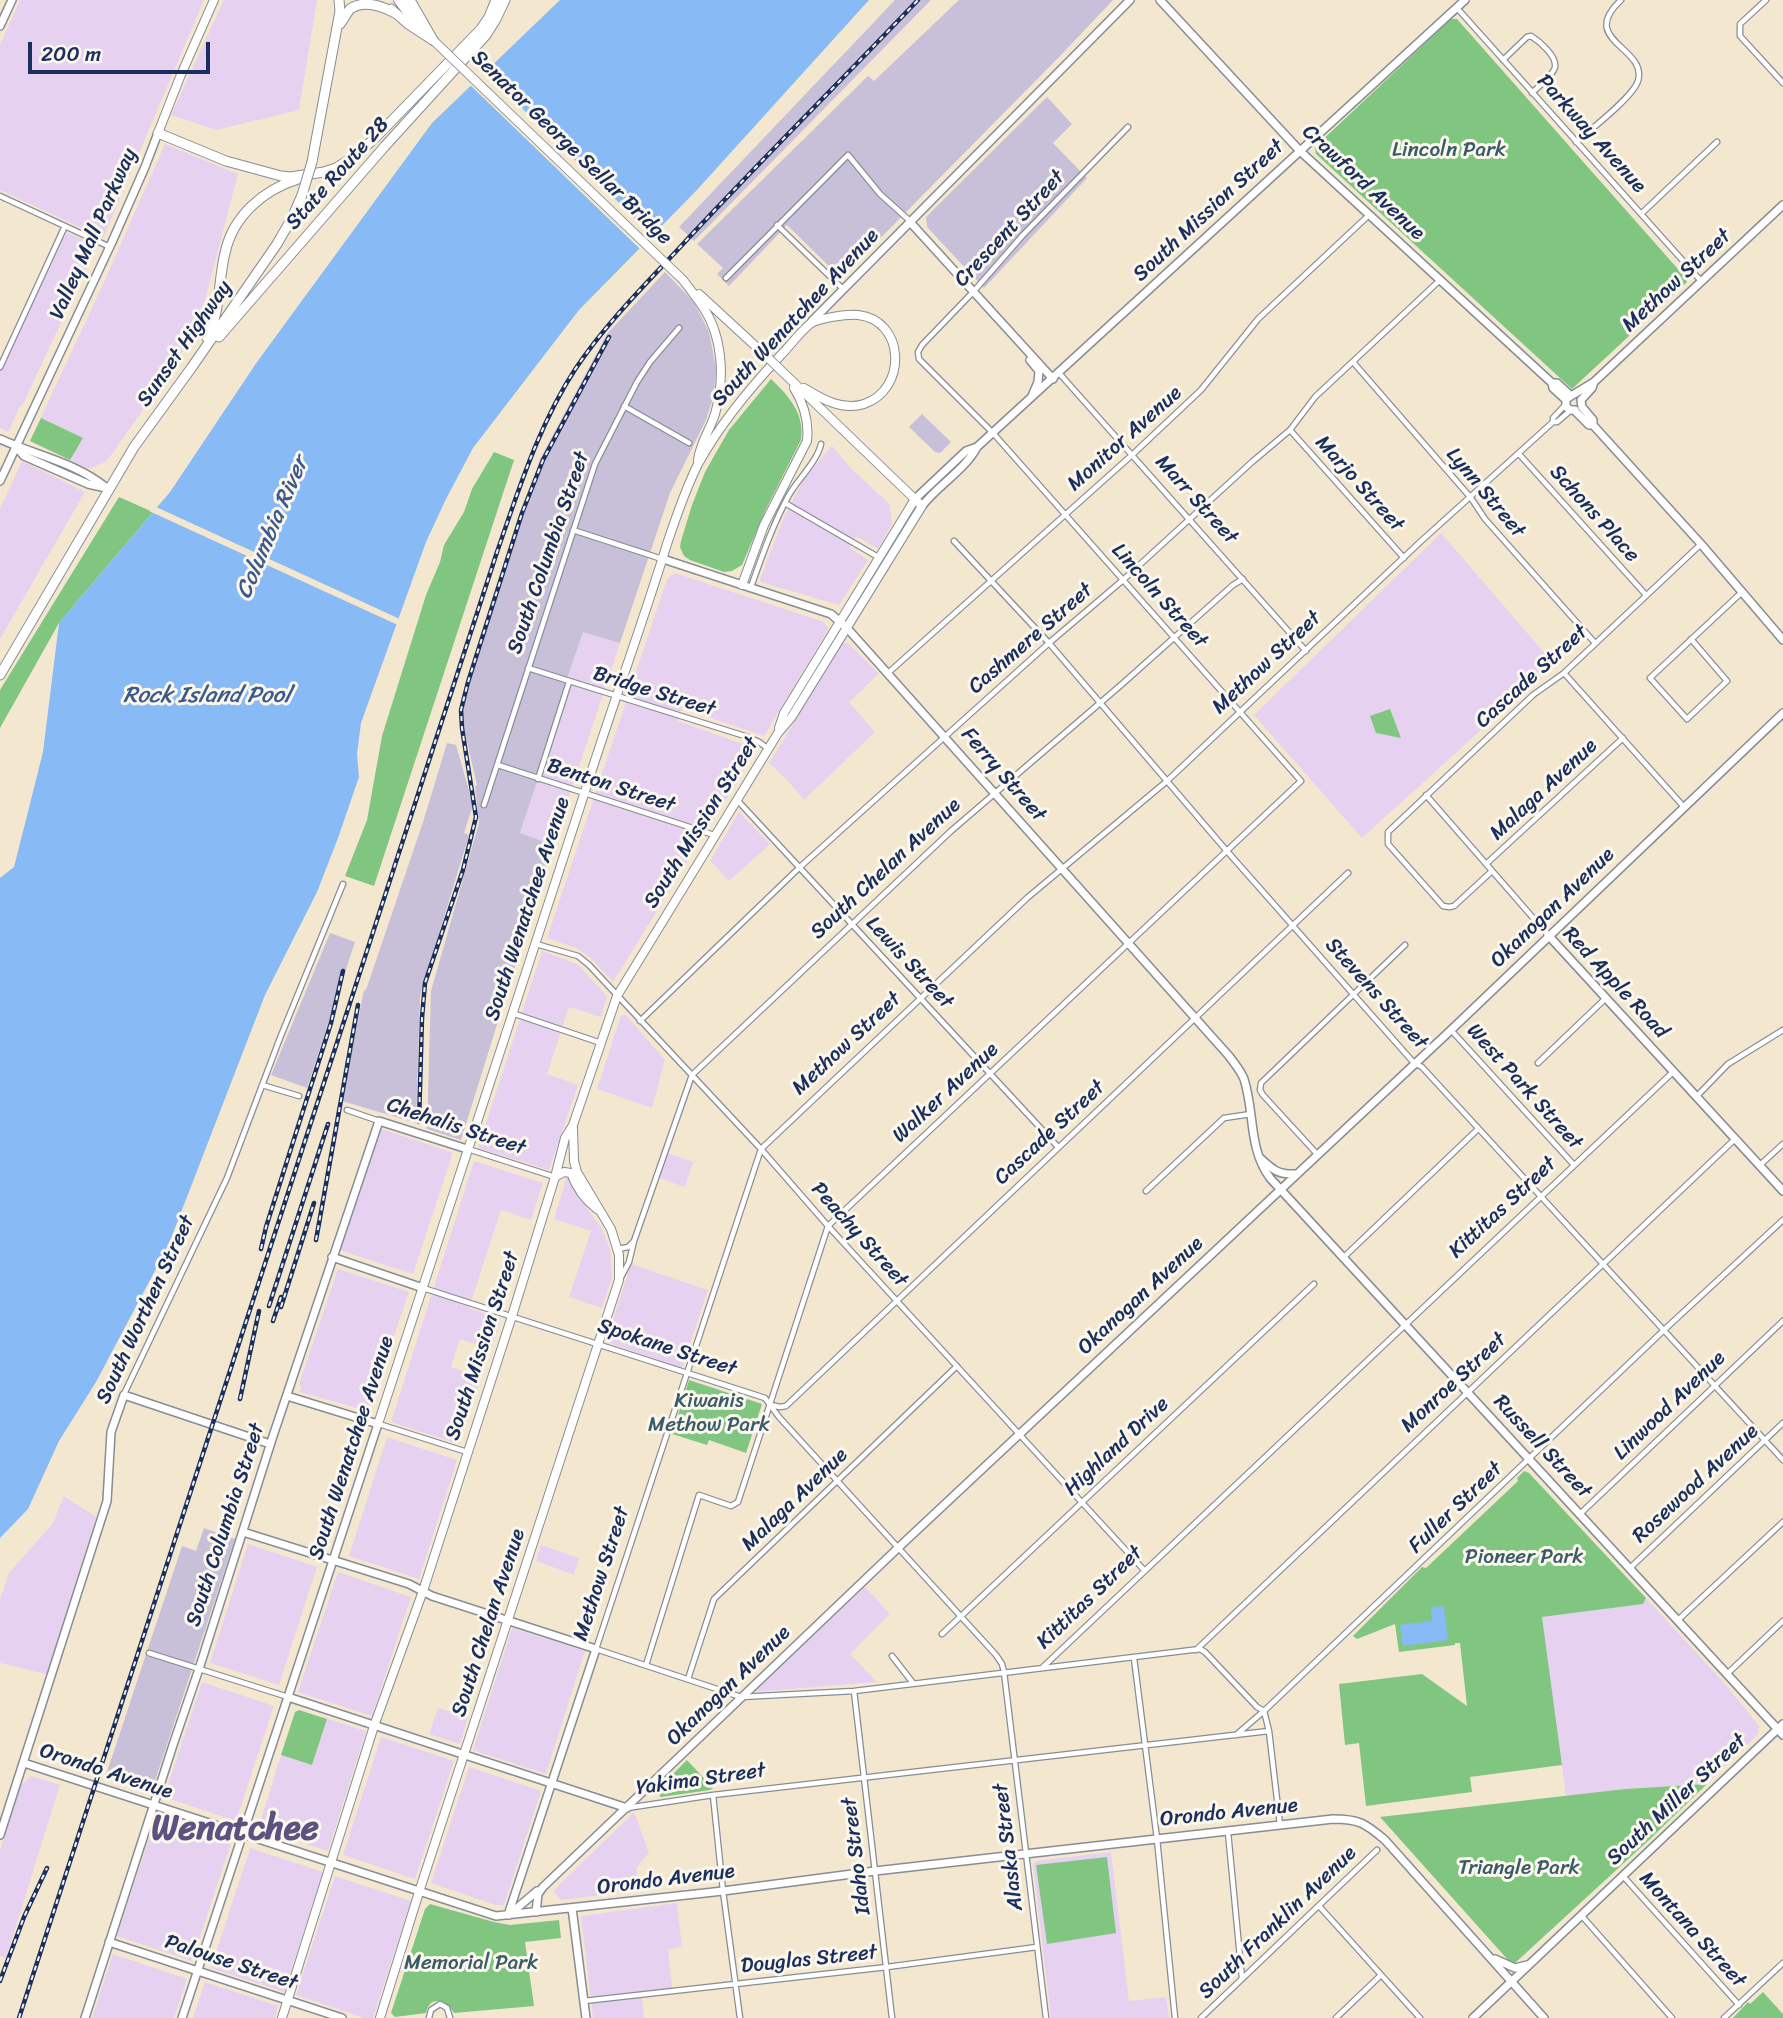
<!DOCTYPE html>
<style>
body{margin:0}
#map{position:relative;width:1783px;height:2018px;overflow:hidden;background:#f3e8cf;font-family:Sriracha,sans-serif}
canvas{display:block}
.scale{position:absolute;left:28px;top:42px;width:182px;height:32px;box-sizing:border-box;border:4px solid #1b2f5e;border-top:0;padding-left:9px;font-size:21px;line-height:24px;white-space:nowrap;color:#1b2f5e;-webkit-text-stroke:5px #fbf7ec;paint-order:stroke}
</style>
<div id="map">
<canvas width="1783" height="2018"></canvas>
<div class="scale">200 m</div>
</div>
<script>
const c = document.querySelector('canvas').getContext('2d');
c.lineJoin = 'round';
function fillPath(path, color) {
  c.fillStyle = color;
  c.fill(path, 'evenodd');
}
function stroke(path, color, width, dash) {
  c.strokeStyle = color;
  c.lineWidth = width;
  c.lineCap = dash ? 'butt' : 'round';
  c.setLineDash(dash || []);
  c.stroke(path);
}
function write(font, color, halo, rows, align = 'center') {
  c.font = font + ' Sriracha,sans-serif';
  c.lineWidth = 6;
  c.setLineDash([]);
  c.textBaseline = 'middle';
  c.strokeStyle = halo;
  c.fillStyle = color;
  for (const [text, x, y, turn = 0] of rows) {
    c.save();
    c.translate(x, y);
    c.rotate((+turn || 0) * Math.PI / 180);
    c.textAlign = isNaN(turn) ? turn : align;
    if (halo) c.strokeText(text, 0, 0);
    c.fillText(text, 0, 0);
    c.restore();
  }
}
fillPath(new Path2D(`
 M20,0H204L103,238L0,190V45Z
 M224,0H317L299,110L216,130L171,115Z
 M165,144L238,174L198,327L164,380L107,461L89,469L30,441L104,282Z
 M59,229L97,246L22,406H20L8,432L0,428V363Z
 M832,446L847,464L890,505L892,524L878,549L856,536L850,548L868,560L839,605L761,582L760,579L784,517L805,477Z
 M22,461L85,492L0,639V509Z
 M1441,533L1554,664L1362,838L1254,715Z
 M675,573L824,622L829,628L764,736L682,708L678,721L757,749L613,982L590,957L576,948L547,938L667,579Z
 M583,631L620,643L553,845L520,834L569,688L565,686Z
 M846,643L849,644L879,674L849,702L875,732L804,800L789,782L769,763L843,644Z
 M739,812L770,844L729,881L710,861Z
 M542,951L577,964L607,996L601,1017L569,1007L547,1074L578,1085L549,1170L478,1148Z
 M621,1015H626L665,1060L652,1108L597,1089Z
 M379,1128L453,1153L413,1274L339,1250Z
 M667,1153L693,1162L685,1187L659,1178Z
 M474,1161L543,1183L531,1220L501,1210L469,1308L501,1319L491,1349L460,1339L451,1367L481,1377L459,1444L391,1422Z
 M567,1176L569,1177L581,1200L602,1229L610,1249L612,1277L602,1308L569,1297L591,1231L554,1219Z
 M631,1264L708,1290L682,1368L606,1342Z
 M338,1269L409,1292L370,1406L364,1410L300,1392L301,1387L299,1384Z
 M387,1437L457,1460L419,1579L349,1556Z
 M64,1496L96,1517L47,1674L0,1663V1599L9,1573L53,1523Z
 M248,1544L317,1567L279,1685L210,1663Z
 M541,1545L579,1558L574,1575L536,1561Z
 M338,1572L411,1597L372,1716L298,1692Z
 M865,1587L890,1614L850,1654L877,1682L753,1692Z
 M1646,1598L1725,1684L1760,1727L1758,1729L1759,1733L1707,1784L1625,1789L1566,1796L1542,1617L1643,1604Z
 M512,1628L585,1651L546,1774L473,1750Z
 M202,1682L274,1706L236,1821L164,1797Z
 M438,1708L468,1717L460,1744L429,1734Z
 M327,1719L366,1731L328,1851L258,1829L281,1755L312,1765Z
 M381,1737L454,1761L415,1879L343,1855Z
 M469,1767L541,1791L504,1905H496L431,1883Z
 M31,1776L60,1785L6,1958L0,1956V1850L21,1785Z
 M634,1812L649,1853L636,1868L640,1890L561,1900L553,1891Z
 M156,1817L231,1843L192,1961L117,1936Z
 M250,1848L323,1872L284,1992L211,1968Z
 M1111,1852L1129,2001L1166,1997L1169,2018H1051L1033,1864L1036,1861Z
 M335,1876L411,1901L373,2018H364L296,1995Z
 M677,1903L682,1947L668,1949L673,1994L642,1998L644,2018H593L581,1916Z
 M113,1954L187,1979L174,2018H92Z
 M205,1982L278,2006L275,2018H193Z`), '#e6d2f0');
fillPath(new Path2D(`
 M895,0H931L694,241L679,227Z
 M959,0H1113L1061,55L841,278L787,225L729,286L717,274L723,268L697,244L868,76L874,81Z
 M1047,97L1072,124L1053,143L1087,178L984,288L927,227L926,217Z
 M665,272L694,302L709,332L716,368L714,395L706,420L670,493L620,643L583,632L565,685L569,687L520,833L553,845L461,1140L427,1129L431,991L479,823L475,786L477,785L461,716L468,683L540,459L607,334Z
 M922,414L951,442L940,453L935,452L909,427Z
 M447,743L456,745L473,805L464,833L469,835L420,996L416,1123L342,1101L364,990H366L423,822Z
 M330,933L355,942L307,1088L271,1075Z
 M204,1528L235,1539L151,1793L105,1778L182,1546L196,1551Z`), '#c8bfd8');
fillPath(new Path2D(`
 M1451,19H1457L1685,277L1687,282L1572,389L1316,154L1315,149L1317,145Z
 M771,379C789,396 805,414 801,440L766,509L742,565L732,571L724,572L690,560L684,556L680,547L681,541L692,505L705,472L729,430Z
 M41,418L83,438L70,460L30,441Z
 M494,452L514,460L374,886L345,876L367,820L382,736L426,595L440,562L444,545L464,512L472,489Z
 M119,497L153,512L59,623L0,728V690Z
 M1390,709L1401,738L1376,733L1370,716Z
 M689,1380L762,1404L746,1453L709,1440L707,1445L672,1434Z
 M1524,1471L1529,1473L1646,1598L1643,1604L1542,1617L1562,1765L1470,1777L1472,1792L1366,1806L1359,1743L1345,1745L1339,1684L1422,1674L1467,1706L1460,1643H1455V1645L1399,1652L1395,1624L1357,1639L1353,1636L1422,1567L1426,1568L1518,1481L1517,1478Z
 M299,1710L327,1719L312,1765L281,1755L295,1712Z
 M687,1760L713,1788L710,1790L661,1797L658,1794L659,1788Z
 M1707,1784L1649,1840L1515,1963L1508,1960L1380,1817L1625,1789Z
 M1107,1857L1116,1933L1047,1944L1036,1865Z
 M430,1904L494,1922L510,1925L559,1920L561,1938L525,1942L534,2006L454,2013C446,2000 430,1994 426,2013L395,2017L391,2013L425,1909Z
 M1763,1992L1783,2014V2018H1733L1748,2002L1750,2004Z`), '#80c681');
fillPath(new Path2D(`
 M560,0H869L696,191L579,310L473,448L446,499L426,542L361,723L357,754L359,777L338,838L317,892L265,995L168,1246L96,1382L59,1441L28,1509L0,1538V878L14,867L43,752L59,623L170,492L257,362L432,123Z
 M1444,1606L1448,1640L1403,1646L1400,1625L1432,1621L1431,1607Z`), '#88baf5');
fillPath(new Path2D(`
 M482,69L655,238L642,251L468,83Z
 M154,506L402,620L400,626L149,511Z`), '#f3e8cf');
const street = new Path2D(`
 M1766,0L1740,24V36L1783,83
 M1457,8L1701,281
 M1503,60L1527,37L1531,36C1539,41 1557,56 1555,67C1554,74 1538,87 1532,93
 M1576,142C1590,130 1633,97 1638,81C1648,47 1577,41 1621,0
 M0,196L110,247
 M1641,214L1717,142
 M777,225L843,289
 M726,278L848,155L880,194L910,221
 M1353,362L1471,498L1485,519L1595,643
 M0,367L65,226
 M1059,373L1306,651
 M1565,405L1553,418V422H1557L1571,410
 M624,406L689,443
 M1290,430L1404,558
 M1519,454L1646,595
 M785,503L878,557
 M573,530L662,559
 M954,541L1049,643L1226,850L1414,1063L1422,1067L1783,1460
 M751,587C762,556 773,524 789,495C798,479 817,462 821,444
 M1691,639L1727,681L1687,719L1650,678L1742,592
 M528,668L748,737L759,742L767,748
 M888,673L1132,455L1201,390L1258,319L1369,215
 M1564,673L1684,807
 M498,765L714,835
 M538,779L569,682
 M1426,795L1548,935
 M738,801L1058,1147
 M484,805L595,464L637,382L650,362L679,328
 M1486,864L1623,738
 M1492,871L1454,906L1449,907L1443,906L1388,844V832L1533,695L1564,673L1701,544
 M536,944L578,956L589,965L761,1149L828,1226L1144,1570
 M512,1013L601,1043
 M640,1021L800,867L1049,643L1123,580L1252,462L1290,430L1315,397L1440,280
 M1451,1030L1574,1165
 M1538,1063L1606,998
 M262,1085L299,1096
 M1697,1096L1728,1064L1783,1030
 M347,1110L379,1121
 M468,1149L555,1177
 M1317,1154L1263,1095L1260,1090L1261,1083L1405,945
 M1760,1165L1783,1144
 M1146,1191L1224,1118L1251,1114
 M634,1241L692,1075L951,831L1121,685L1233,585L1243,579
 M618,1249L628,1247L634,1241L629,1262L620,1279
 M1344,1257L1478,1129
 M423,1288L765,1398L779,1417L996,1655L1002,1664L1004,1672L1046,2018
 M124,1394L227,1178L280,1038L343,884
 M771,1405L780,1407L786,1406L1348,873
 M379,1424L467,1452
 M1580,1514L1783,1321
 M1630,1568L1783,1423
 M1678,1620L1783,1522
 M942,1634L1314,1284
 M1196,1650L1735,1139
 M149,1653L288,1697
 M892,1656L913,1683
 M1134,1658L1157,1839L1175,2018
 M646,1665L699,1495L731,1506L738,1502L828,1226L1301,781L993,433L919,359L918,352L922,345L974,291L1023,235L1128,127
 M1043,1667L1673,1072
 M1727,1674L1783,1621
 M688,1679L714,1599L957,1366
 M854,1691L892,2018
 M1236,1735L1264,1711L1257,1707L1205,1652L1200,1649L854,1691L741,1697L596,1649L761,1149L1027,898L1167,781L1419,543L1553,422
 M713,1795L723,1891L740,2018
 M627,1808L713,1795L1269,1731
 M1280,1825L1269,1731L1264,1711L1664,1330L1783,1220
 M1228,1832L1242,1978
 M1623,1876L1739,2005
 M1319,1906L1420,2018
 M1581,1915L1672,2018
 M584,2001L887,1967L1037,1947
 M429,2018L431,2010L440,2004L447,2008L450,2018
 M1201,2018L1377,1850
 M1336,2018L1381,1975
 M1724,2018L1783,1963`);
const secondary = new Path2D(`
 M1160,0L1300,151L1552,383L1553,388L1566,400
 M0,26L12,0
 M910,222L1053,379
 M812,321L1130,0
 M1030,360L1039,371L1038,382L1032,396
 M1552,383H1557L1570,395
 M1574,410L1589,425H1593V420L1582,407L1581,400L1592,388L1594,382L1783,205
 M1575,410H1571L1566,407V399L1594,382
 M1593,425L1701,544L1783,640
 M0,439C37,456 76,462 108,489
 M16,447L24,456L88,484L106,488
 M0,481L112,242L145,167L158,133
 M915,499L966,451L977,447
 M922,506C938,485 964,471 977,447L1465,0
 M663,559L831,614L847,628L1229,1056C1234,1063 1241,1071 1244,1079C1255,1113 1248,1148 1270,1178L1783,1735
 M1548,935L1783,1191
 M1259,1157C1273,1170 1278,1175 1297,1174
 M332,1257L423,1288
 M243,1532L409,1584L432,1596L596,1649L508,1915
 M288,1697L627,1808
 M24,1763L496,1916L723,1891L875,1871L1333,1819C1359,1819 1365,1823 1385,1840L1544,2018
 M0,1835L107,1501L111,1432L124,1395L270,1444
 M572,1908L586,2018
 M536,1912L538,1894L543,1887L898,1548L1451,1030L1783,713
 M509,1915L537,1891
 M109,1942L342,2018
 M1495,1959L1515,1968L1527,1965
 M85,2018L173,1745L199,1669L273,1436L379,1121L467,1149
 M182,2018L378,1424L287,1396
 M1473,2018L1783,1724`);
const primary = new Path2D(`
 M398,0L419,29
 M405,0L413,13
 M158,133L180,77L214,0
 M683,280C690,289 697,298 703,307C723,337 725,379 715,414C710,430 700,443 698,460
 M699,294L763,353
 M742,585L764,525L807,441C809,422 804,404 794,388
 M779,728L784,713L915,499
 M555,1177L564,1172L571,1173C576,1187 585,1200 597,1209
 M378,1424C450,1208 519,992 590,776C615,698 643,622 667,544C676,517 685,490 698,464C720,424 749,389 780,356C790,346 799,333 810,324C818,318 847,314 858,315C905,320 908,389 864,404C842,411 822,399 804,388
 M282,2018L374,1726L423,1591L512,1316L555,1177L565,1138L573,1125L617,996L778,733L791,718L922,506L790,379
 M380,2018L419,1892L619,1280V1255L611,1229L577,1172L574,1161L573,1128`);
const highway = new Path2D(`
 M410,0L433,40
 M391,9L408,24L434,41
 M340,24C344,19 346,14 350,9C363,0 380,5 395,13
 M158,133L226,161L281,176L290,177L324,172L336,168L356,155L374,139L481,29L489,17L496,0
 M312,162L340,11L339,0
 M219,337L385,146L486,35L496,19L505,0
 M207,338C221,311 218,281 225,253C233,216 263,190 298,179
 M0,675L134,447L192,367L277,244L292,218L302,195`);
stroke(street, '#878c96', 7);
stroke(secondary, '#878c96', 10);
stroke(primary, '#878c96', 10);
stroke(highway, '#878c96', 11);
stroke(street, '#fff', 4.5);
stroke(secondary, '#fff', 7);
stroke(primary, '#fff', 8);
stroke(highway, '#fff', 9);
const rail = new Path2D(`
 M419,1122L422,1018L425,983L463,870L476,817L462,728L461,710L468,682L522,513L543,460L609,337
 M316,1240L358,1005
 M261,1249L266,1227L331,1023L343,971
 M269,1306L328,1124
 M281,1307L314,1203
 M273,1321L281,1297
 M240,1399L259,1311
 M0,1981L24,1917L47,1868
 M19,2018L497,552C519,489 539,424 576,368C607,322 646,284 683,244C760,161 840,82 918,0`);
stroke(rail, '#1b2f5e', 4.5);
stroke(rail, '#fbf7ec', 2, [5]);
const primaryBridge = new Path2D(`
 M434,41L683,280
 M763,353L790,379`);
const highwayBridge = new Path2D(`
 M302,195L312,162`);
stroke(primaryBridge, '#878c96', 10, []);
stroke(highwayBridge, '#878c96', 11, []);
stroke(primaryBridge, '#fff', 8);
stroke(highwayBridge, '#fff', 9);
write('21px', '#1b2f5e', '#fbf7ec', [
 ["Parkway Avenue",1591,134,48],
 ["Senator George Sellar Bridge",571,148,44],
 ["State Route 28",338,174,-48],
 ["Crawford Avenue",1363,183,43],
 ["South Mission Street",1209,211,-43],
 ["Crescent Street",1010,229,-47],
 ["Valley Mall Parkway",94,234,-66],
 ["Methow Street",1677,281,-43],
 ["South Wenatchee Avenue",796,318,-47],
 ["Sunset Highway",185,344,-55],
 ["Monitor Avenue",1125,439,-42],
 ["Marjo Street",1359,484,48],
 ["Lynn Street",1485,493,50],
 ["Marr Street",1196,500,48],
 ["Schons Place",1594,514,48],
 ["South Columbia Street",549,553,-71],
 ["Lincoln Street",1159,596,48],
 ["Cashmere Street",1031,639,-41],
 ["Methow Street",1267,663,-43],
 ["Cascade Street",1532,677,-42],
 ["Bridge Street",654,692,17],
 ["Ferry Street",1003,775,49],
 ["Benton Street",611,786,18],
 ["Malaga Avenue",1544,790,-43],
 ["South Mission Street",702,823,-58],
 ["South Chelan Avenue",886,869,-43],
 ["Okanogan Avenue",1553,908,-44],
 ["South Wenatchee Avenue",528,909,-72],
 ["Lewis Street",909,963,47],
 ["Red Apple Road",1615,983,47],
 ["Stevens Street",1376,994,48],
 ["Methow Street",847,1044,-43],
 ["West Park Street",1524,1087,48],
 ["Walker Avenue",946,1093,-43],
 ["Chehalis Street",456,1127,18],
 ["Cascade Street",1050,1133,-43],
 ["Kittitas Street",1503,1208,-43],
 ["Peachy Street",859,1235,48],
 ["Okanogan Avenue",1141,1296,-43],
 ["South Worthen Street",146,1310,-65],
 ["South Mission Street",483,1346,-72],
 ["Spokane Street",667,1348,18],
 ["Monroe Street",1454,1383,-43],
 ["Linwood Avenue",1670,1406,-44],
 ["Highland Drive",1117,1447,-43],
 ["Russell Street",1542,1447,47],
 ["South Wenatchee Avenue",352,1448,-72],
 ["Rosewood Avenue",1696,1484,-43],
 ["Malaga Avenue",795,1500,-44],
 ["Fuller Street",1456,1508,-44],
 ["South Columbia Street",226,1525,-72],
 ["Methow Street",602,1574,-72],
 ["Kittitas Street",1090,1598,-44],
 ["South Chelan Avenue",489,1623,-72],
 ["Okanogan Avenue",729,1686,-44],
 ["Orondo Avenue",106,1772,18],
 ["Yakima Street",701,1780,-8],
 ["South Miller Street",1677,1800,-43],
 ["Orondo Avenue",1229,1813,-6],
 ["Alaska Street",1009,1847,-97],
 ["Idaho Street",857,1856,-97],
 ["Orondo Avenue",666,1880,-7],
 ["South Franklin Avenue",1278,1923,-44],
 ["Montana Street",1692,1930,48],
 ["Douglas Street",809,1960,-6],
 ["Palouse Street",231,1963,18]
]);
write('21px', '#395c68', '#fbf7ec', [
 ["Lincoln Park",1449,151],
 ["Kiwanis",709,1402],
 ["Methow Park",709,1426],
 ["Pioneer Park",1524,1558],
 ["Triangle Park",1519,1869],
 ["Memorial Park",471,1964]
]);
write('italic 23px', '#3c598b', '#fbf7ec', [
 ["Columbia River",273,528,-67],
 ["Rock Island Pool",207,696]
]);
write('bold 35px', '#5a5381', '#fbf7ec', [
 ["Wenatchee",235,1830]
]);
</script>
